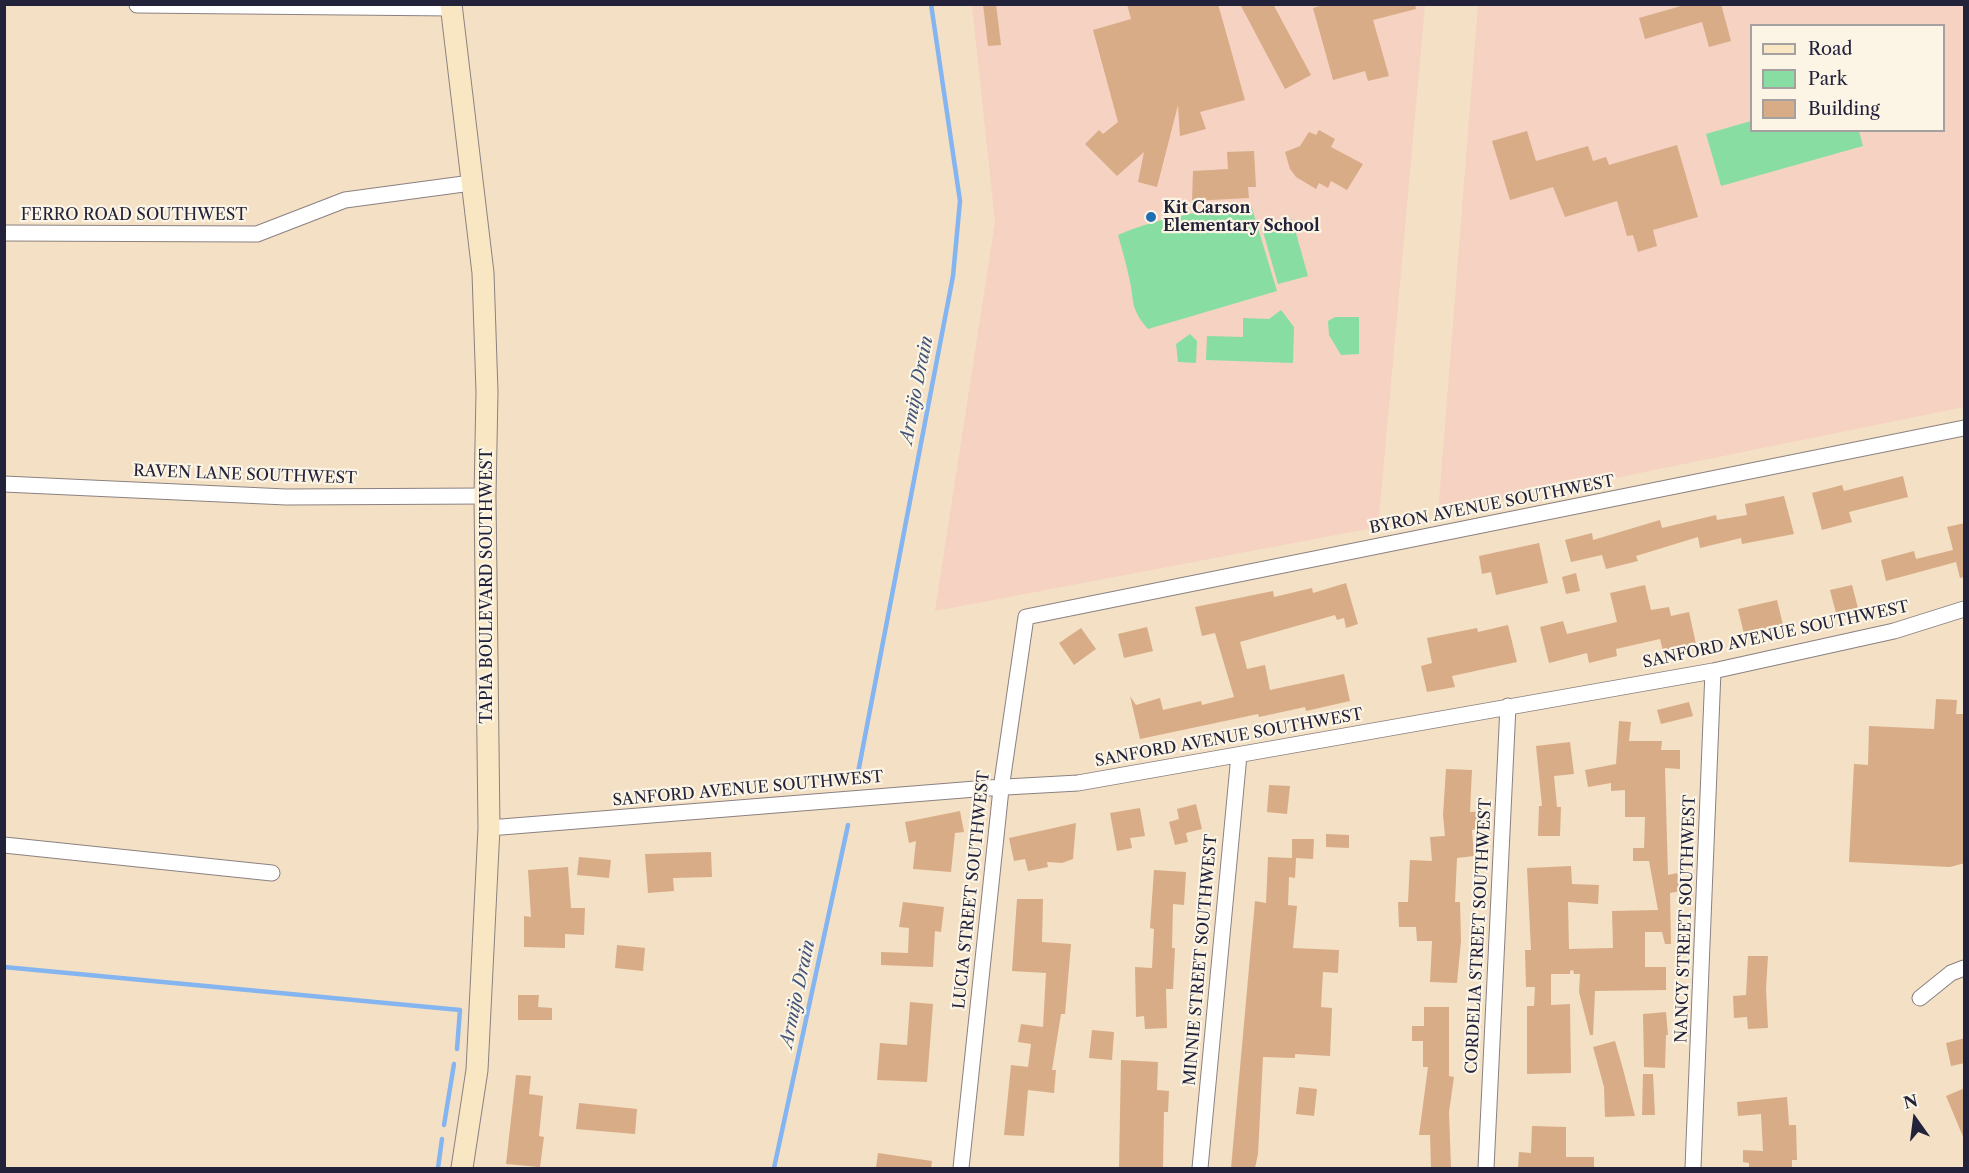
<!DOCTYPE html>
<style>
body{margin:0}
#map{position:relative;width:1969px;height:1173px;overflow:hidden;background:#f4e0c4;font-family:"Libre Caslon Text",serif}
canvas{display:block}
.frame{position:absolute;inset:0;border:6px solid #22223b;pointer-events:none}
.legend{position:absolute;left:1750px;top:24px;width:195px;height:108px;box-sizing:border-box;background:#fcf5e5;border:2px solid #a5a1a1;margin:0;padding:8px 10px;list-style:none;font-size:18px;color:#22223b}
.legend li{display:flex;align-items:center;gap:12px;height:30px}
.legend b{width:30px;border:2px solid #a5a1a1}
.north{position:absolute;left:1885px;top:1089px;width:60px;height:60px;-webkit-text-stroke:4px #fcf5e5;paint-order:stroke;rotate:346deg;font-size:16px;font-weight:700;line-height:24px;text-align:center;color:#22223b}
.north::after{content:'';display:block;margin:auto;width:21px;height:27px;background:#22223b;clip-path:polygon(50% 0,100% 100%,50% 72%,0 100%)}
</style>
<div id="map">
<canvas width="1969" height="1173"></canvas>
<div class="frame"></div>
<ul class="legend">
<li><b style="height:8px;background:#f9e7c3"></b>Road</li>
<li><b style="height:16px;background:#88dea2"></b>Park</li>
<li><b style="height:16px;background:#d8ac87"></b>Building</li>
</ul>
<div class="north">N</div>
</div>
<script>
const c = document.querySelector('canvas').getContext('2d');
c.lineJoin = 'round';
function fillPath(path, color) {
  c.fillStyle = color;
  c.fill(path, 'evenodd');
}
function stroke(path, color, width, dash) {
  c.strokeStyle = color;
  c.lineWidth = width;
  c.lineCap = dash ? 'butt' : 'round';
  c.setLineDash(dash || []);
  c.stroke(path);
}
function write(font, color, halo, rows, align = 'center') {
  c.font = font + ' "Libre Caslon Text",serif';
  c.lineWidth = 4.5;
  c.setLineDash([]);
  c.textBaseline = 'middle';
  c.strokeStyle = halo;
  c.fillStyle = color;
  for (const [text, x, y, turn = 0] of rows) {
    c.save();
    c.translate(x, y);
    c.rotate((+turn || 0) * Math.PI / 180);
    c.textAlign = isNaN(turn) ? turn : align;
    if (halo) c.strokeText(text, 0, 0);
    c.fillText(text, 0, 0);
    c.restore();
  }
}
fillPath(new Path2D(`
 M972,5H1425L1378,527L935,611L995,222Z
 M1478,5H1964V407L1438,514ZM1752,26H1944V130H1752Z`), '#f5d2c2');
fillPath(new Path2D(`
 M1751,121L1752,130L1859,131L1863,146L1721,186L1706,134Z
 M1251,205L1277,291L1148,329C1129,307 1135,302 1129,277C1126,263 1122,249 1118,235C1159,217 1207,210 1251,205Z
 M1292,219L1308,276L1278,284L1262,228Z
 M1281,310L1294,327L1293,363L1206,360L1207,336L1243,337V318L1269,319Z
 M1335,317H1359V354L1341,355L1329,335L1328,321Z
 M1190,334L1197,341L1196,363L1178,362L1176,344Z`), '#88dea2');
stroke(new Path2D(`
 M857,778L953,276L960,201L931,4
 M4,967L460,1010L457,1049
 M444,1125L454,1064
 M438,1168L442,1139
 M774,1168L848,825`), '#84b5f0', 4.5);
fillPath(new Path2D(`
 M983,4H996L1001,45L988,46Z
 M1127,4H1218L1245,100L1200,112L1206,129L1180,136L1178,105L1157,187L1138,182L1144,152L1117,176L1085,144L1099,130L1103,134L1118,122L1093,30L1131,19Z
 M1240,4H1273L1311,75L1285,89Z
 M1326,4H1415L1416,9L1373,20L1389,76L1368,81L1365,71L1333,80L1313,8Z
 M1688,4H1721L1731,41L1709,47L1702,22L1645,39L1639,18Z
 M1319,130L1335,139L1331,147L1363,164L1347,190L1331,181L1328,188L1319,183L1316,189L1296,177L1290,169L1285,152L1300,146L1309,132L1316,135Z
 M1527,131L1536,161L1588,146L1593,161L1606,157L1609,165L1677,145L1698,217L1653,230L1657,246L1638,252L1633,235L1627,236L1617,201L1565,217L1553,187L1510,200L1492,141Z
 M1254,151L1256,187H1248L1249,198L1192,201L1193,171L1228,169L1227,152Z
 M1903,476L1908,497L1849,512L1852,522L1822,530L1812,493L1842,485L1844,491Z
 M1784,496L1794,534L1742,544L1741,538L1700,548L1698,537L1636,556L1638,561L1606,569L1602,555L1571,562L1565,540L1592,533L1593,540L1660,520L1662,528L1716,515L1717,520L1747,515L1745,504Z
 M1965,523V577L1960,578L1956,562L1886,581L1881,560L1914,551L1916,559L1953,550L1947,527Z
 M1539,543L1548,583L1496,595L1491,572L1482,574L1479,556Z
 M1576,573L1580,591L1566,594L1562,577Z
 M1346,583L1358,624L1346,628L1344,618L1337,620L1335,615L1240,642L1247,669L1265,665L1270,690L1344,674L1350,701L1306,711L1305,707L1259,717L1258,714L1140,739L1130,696L1136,705L1160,698L1163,710L1201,701L1202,705L1234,697L1215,633L1202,636L1195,607L1273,591L1274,597L1312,588L1313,593Z
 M1645,585L1651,610L1669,607L1671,616L1689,612L1696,644L1663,651L1660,639L1616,649L1617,656L1589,663L1587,653L1549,663L1540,627L1563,621L1567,634L1617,622L1610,593Z
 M1852,585L1858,608L1836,613L1830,590Z
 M1777,600L1783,625L1744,634L1738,609Z
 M1508,625L1517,662L1452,676L1455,687L1427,692L1421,666L1432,663L1427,638L1477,628L1478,632Z
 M1147,627L1153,651L1124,658L1118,634Z
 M1081,628L1096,649L1074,665L1059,643Z
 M1936,699L1957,700L1956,714H1965V863L1950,867L1849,862L1854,764L1868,765L1869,726L1934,729Z
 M1689,702L1693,716L1661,724L1657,710Z
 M1619,721L1631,722L1629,741H1662L1661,750H1680V769L1665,768L1668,875L1677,873L1681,891L1670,893L1671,944H1665L1662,932H1645V967H1666V990L1595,991L1593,1035H1590L1579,992L1580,974H1574L1573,970L1570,971V974H1551V1005L1570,1004L1571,1073L1527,1074V1006H1534L1535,987H1526L1525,950H1531L1527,868L1571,866L1572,884L1599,885L1598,904L1568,902L1569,949L1613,948L1612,911L1658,910L1649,861H1633V848H1644L1645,817H1625V790L1611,791V783L1588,787L1585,770L1616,764Z
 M1570,742L1574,774L1554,776L1557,807H1561L1560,836H1538L1539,806H1542L1536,746Z
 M1446,769L1472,770L1470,812L1483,811L1485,828L1472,830L1474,856L1457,858L1455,902H1460L1461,941L1457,983L1430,982L1432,941H1417L1416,927H1399L1398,902H1408L1410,860L1432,861L1430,837L1445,836L1443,815Z
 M1269,785L1290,786L1287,814L1267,812Z
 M1196,804L1202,829L1186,833L1188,842L1175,845L1169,822L1179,819L1177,809Z
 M1140,808L1145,836L1130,838L1132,848L1117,851L1110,813Z
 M960,811L964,832L955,833L951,872L913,869L916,841L909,843L905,822Z
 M1076,823L1073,859L1062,863L1047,862L1048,867L1028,871L1025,859L1014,861L1009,838Z
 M1326,834L1349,835V848L1326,847Z
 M1292,839H1314L1313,859L1296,858L1295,878L1289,877L1288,905L1297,906L1293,948L1339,950L1338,973L1323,972L1321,1007L1332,1008L1330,1056L1295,1054V1058L1263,1057L1258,1154L1255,1168H1231L1255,901L1266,903L1268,857L1292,858Z
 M711,852L712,877L673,878L674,891L648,893L645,854Z
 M579,857L611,860L609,878L577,875Z
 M568,867L571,908H585L584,935L565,934V948L524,947V916L531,917L528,870Z
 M1154,870L1186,872L1184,905L1173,904L1172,948H1175L1173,989H1166L1167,1028L1145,1029L1144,1016L1136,1017L1135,967L1152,968L1154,929L1150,928Z
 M1017,899H1043L1042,942L1071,944L1065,1014H1061L1052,1070H1056L1054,1093L1028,1090L1024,1136L1004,1135L1011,1065L1028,1067L1031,1044L1018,1042L1021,1024L1043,1027L1046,973L1012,971Z
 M903,902L944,907L941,932L935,931L933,967L881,965V952L908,953L909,928L899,927Z
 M617,945L645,948L643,971L615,968Z
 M1748,956H1768L1766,989L1768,1028L1748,1029L1747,1017L1734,1018L1733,996L1746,995Z
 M518,995H539L538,1007L552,1008V1020H518Z
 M910,1002L933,1004L927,1082L877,1080L880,1043L907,1045Z
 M1424,1007H1449V1076L1454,1077L1449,1112L1451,1168H1431L1430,1135H1419L1428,1067H1423V1041H1412V1026H1424Z
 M1666,1012L1668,1035H1666L1665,1068L1644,1067L1643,1014Z
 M1092,1030L1114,1032L1112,1060L1089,1058Z
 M1965,1038V1063L1951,1066L1946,1043Z
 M1615,1041L1623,1069L1635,1116L1605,1117L1604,1087L1593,1047Z
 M1121,1060L1158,1062L1157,1090L1169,1091L1168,1112H1164L1163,1168H1119Z
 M1643,1074H1653L1655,1115H1642Z
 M516,1075L531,1076L529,1094L543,1096L539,1136L544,1137L540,1167L506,1164Z
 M1299,1087L1317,1089L1314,1116L1296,1114Z
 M1965,1088V1139H1964L1946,1096Z
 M1787,1097L1789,1125H1796L1797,1160H1792V1168H1749V1163L1743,1162V1150L1763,1151L1761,1114L1738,1116L1737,1102Z
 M579,1103L637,1109L635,1134L576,1129Z
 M1532,1126L1566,1127V1157H1594V1168H1518L1519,1152L1531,1153Z
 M878,1153L932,1161L931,1168H876Z`), '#d8ac87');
const street = new Path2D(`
 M137,5L452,8
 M4,233L257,234L345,200L471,183
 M4,484L286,497L485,496
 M489,828L988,788L1078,783L1713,671L1894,631L1964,609
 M4,845L272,873
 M1920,998L1951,973L1964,968
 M961,1168L1001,789L1026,617L1964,428
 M1200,1168L1239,755
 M1486,1168L1508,706
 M1693,1168L1713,671`);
const secondary = new Path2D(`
 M451,4L483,273L487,392L485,496L489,828L477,1070L462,1168`);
stroke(street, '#8b8180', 17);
stroke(secondary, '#8b8180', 23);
stroke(street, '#fff', 15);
stroke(secondary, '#f9e7c3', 21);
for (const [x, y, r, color] of [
 [1151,217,6,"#1f6fb2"]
]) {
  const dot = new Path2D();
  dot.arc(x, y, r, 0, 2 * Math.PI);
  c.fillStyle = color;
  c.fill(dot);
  stroke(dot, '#fcf5e5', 2);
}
write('bold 16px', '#22223b', '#fcf5e5', [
 ["Kit Carson",1163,208],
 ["Elementary School",1163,226]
], 'left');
write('16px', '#22223b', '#fcf5e5', [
 ["FERRO ROAD SOUTHWEST",134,215],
 ["RAVEN LANE SOUTHWEST",245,475,2],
 ["BYRON AVENUE SOUTHWEST",1492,505,-11],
 ["TAPIA BOULEVARD SOUTHWEST",487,586,-90],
 ["SANFORD AVENUE SOUTHWEST",1776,635,-12],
 ["SANFORD AVENUE SOUTHWEST",1229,738,-10],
 ["SANFORD AVENUE SOUTHWEST",748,789,-5],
 ["LUCIA STREET SOUTHWEST",972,890,-84],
 ["NANCY STREET SOUTHWEST",1686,919,-88],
 ["CORDELIA STREET SOUTHWEST",1479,936,-87],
 ["MINNIE STREET SOUTHWEST",1201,960,-85]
]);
write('italic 18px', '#44557a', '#fcf5e5', [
 ["Armijo Drain",917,390,-79],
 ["Armijo Drain",798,994,-78]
]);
</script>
